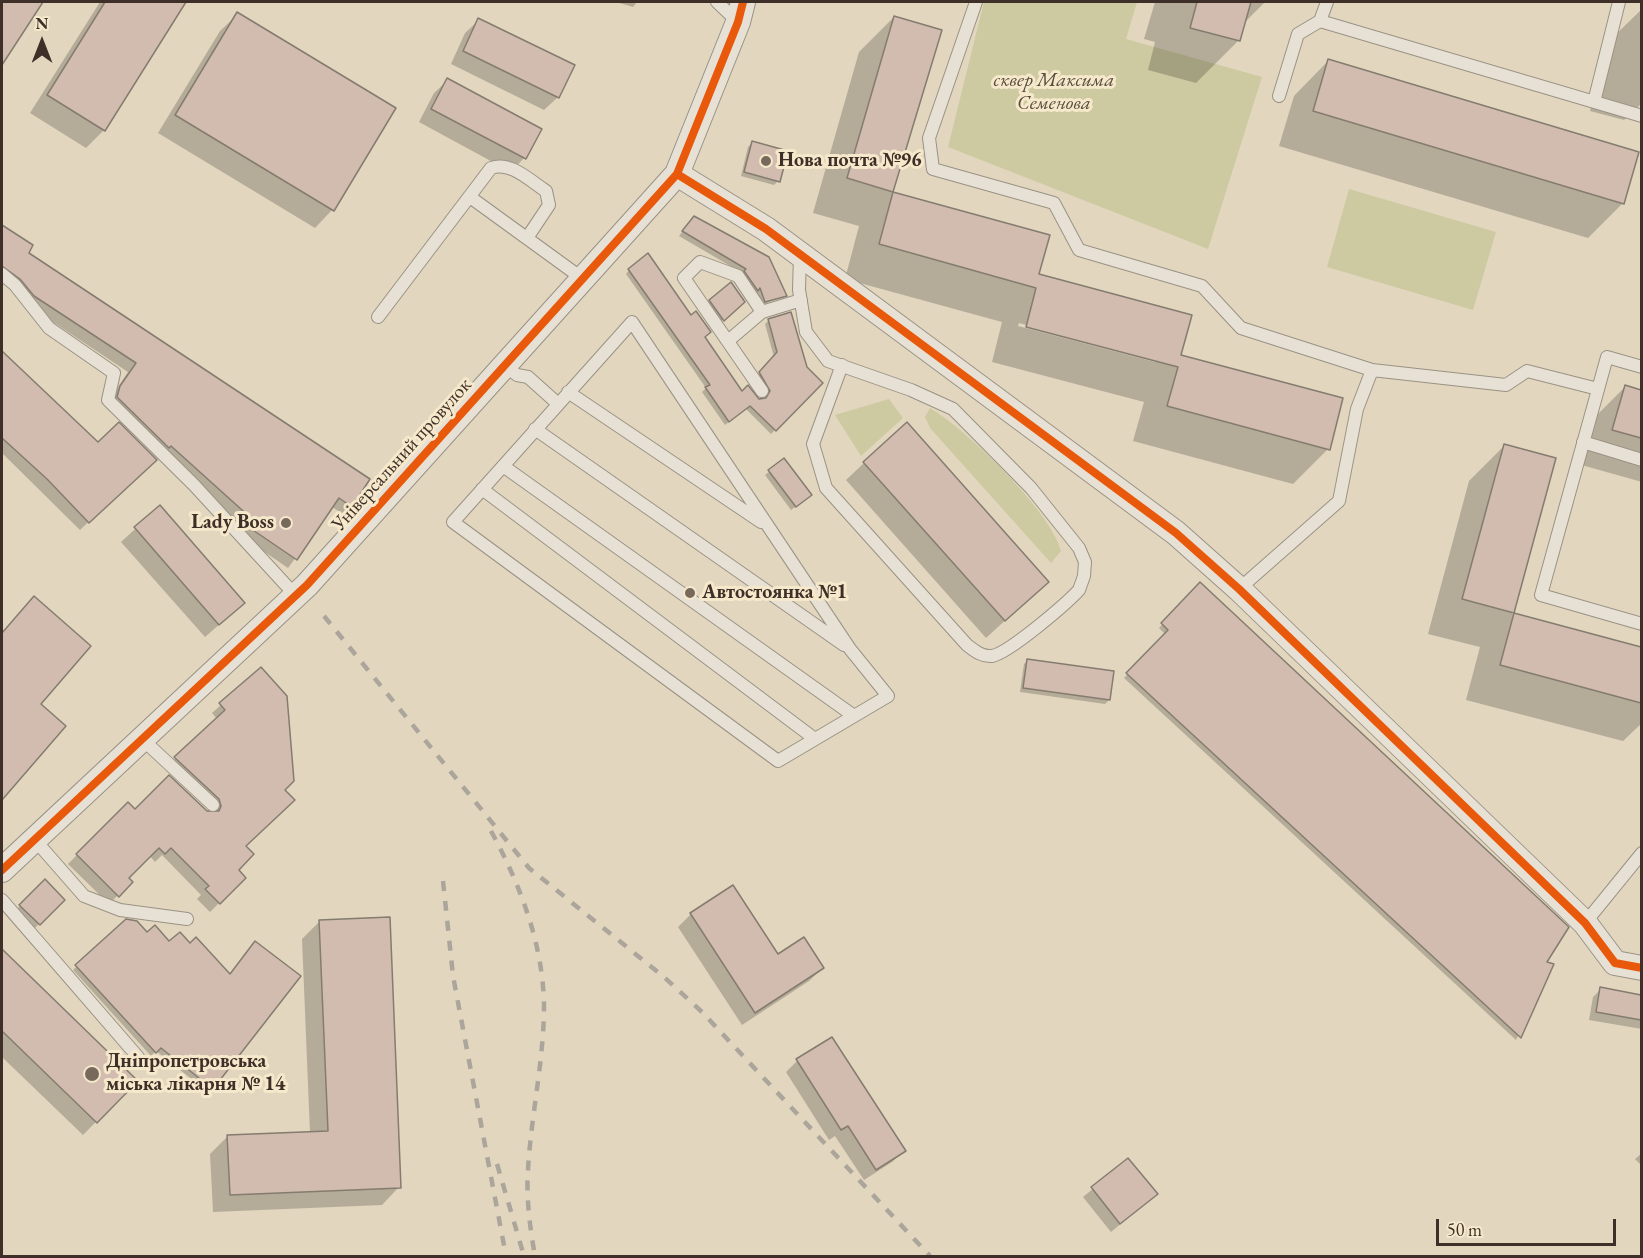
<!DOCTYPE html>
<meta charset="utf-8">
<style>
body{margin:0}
#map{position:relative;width:1643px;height:1258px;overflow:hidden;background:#e2d6be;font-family:"EB Garamond",serif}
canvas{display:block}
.frame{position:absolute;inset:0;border:3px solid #3e2f28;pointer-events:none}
.north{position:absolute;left:12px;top:12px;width:60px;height:60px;-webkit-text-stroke:4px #f6e8cb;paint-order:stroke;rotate:0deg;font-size:16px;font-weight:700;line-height:24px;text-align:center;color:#3e2f28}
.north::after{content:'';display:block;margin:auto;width:21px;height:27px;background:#3e2f28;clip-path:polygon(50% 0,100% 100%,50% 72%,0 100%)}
.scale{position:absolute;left:1436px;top:1219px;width:180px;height:27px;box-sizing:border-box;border:3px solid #3e2f28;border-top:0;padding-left:8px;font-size:18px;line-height:21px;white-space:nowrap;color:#3e2f28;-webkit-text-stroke:4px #f6e8cb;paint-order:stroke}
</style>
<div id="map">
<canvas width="1643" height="1258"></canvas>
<div class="frame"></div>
<div class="north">N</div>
<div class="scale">50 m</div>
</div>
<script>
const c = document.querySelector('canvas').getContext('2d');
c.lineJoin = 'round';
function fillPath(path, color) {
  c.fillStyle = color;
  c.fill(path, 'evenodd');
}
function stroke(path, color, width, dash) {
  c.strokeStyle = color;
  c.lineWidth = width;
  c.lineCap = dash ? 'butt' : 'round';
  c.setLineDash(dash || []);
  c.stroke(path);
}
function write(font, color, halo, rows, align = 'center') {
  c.font = font + ' "EB Garamond",serif';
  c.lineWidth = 6;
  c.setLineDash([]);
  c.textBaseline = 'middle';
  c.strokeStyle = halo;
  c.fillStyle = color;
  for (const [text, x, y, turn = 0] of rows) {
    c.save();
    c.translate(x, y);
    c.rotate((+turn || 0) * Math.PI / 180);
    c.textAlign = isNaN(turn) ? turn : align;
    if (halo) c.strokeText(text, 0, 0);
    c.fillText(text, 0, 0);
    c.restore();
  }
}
fillPath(new Path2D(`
 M984,2H1137L1126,39L1262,77L1208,249L948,147Z
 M1349,189L1496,232L1473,310L1327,267Z
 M889,399L903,418L861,456L835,415Z
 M930,408C966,429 1051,511 1061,551L1051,563L930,428L925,417Z`), '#cdcaa1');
fillPath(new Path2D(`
 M2,2H42L2,62Z
 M100,2H183L104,130L86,148L30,113Z
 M616,2H637L633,7Z
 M1155,2H1265L1244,23L1239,40L1196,83L1148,70L1155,42L1144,39Z
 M1642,9V103L1624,120L1590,111L1610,40Z
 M238,14L394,109L332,210L315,228L158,133L220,31Z
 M894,17L940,31L892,193L1048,236L1038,276L1180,356L1328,449L1293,484L1133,441L1144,402L992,362L1002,322L845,279L859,226L813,213L859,52ZM1019,323L1155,359V362L1018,326Z
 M479,20L558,97L544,110L451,64L465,33Z
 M1328,61L1623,203L1588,238L1279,146L1294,96Z
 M448,80L540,129L524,158L511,172L419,122L434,93Z
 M752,143L778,181L774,185L741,176L748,147Z
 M690,222L785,295L762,305L756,291L753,293L741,276L744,274L679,236Z
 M2,227L31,246L26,253L351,506L343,514L332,507L288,568L240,535L245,528L162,453L112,396L128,372L26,304L2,278Z
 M629,270L704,337L742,393L758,400H766L765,391L756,377L774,357L765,324L769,320L806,368L821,383L771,434L746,409L725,425L702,392L706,388L626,274Z
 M710,301L743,302L719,323L706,305Z
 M2,353L98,444L154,460L80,530L2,453Z
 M1625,387L1642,391V482L1578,464L1590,422Z
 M1504,446L1554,459L1512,614L1642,649V723L1623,741L1466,700L1480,647L1428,634L1469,481Z
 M784,460L806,499L791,510L765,475Z
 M864,463L1047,582L986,638L846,480Z
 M159,507L229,616L205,637L121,542Z
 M1200,584L1544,963L1552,965L1516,1040L1124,678L1166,635L1159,628Z
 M34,598L38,704L64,726L2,798V632Z
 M1028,660L1109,700L1105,704L1020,692L1024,664Z
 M261,669L283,790L245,846L236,870L244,878L210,912L197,899L201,895L162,855L155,862L149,855L127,878L131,882L109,904L68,864L128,804L135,811L212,813L166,767L217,719L212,713Z
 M45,881L63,900L30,933L11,915Z
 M691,914L778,956L823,968L809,981L742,1025L678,927Z
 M127,921L147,934L169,944L190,945L229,975L212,1088L208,1092L156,1051L151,1056L73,970Z
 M320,921L399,1187L382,1205L213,1212L210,1154L228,1136L310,1133L302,939Z
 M2,951L136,1081L83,1135L2,1057Z
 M1601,989L1642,997V1029L1589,1020L1593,997Z
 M797,1061L904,1151L892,1162L864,1180L835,1136L829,1140L786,1072Z
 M1642,1153V1166L1635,1159Z
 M1128,1160L1156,1194L1111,1232L1083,1197Z`), '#0003');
const building = new Path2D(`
 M2,2H43L2,65Z
 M105,2H186L105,131L47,95Z
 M1197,2H1251L1240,41L1190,28Z
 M237,12L396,108L334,211L175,115Z
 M894,16L942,30L893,192L847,178Z
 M478,18L575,65L559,98L463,51Z
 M1328,59L1639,152L1624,204L1313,111Z
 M447,78L542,129L526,159L431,109Z
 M752,141L788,151L780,182L744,172Z
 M893,192L1050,235L1039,274L1192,315L1181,355L1343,398L1330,450L1167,406L1178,367L1026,327L1036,288L879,244Z
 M694,216L769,257L787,296L765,302L760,288L758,291L744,271L746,269L682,231Z
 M2,225L33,245L29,253L370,479L352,507L339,498L297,560L247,526L252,519L171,446L169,448L117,397L120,386L136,363L34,296L20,279L2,266Z
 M648,253L691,315L696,311L711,332L705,337L742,391L748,385L759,399L766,398L770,391L759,372L777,352L768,319L791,312L807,367L823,383L776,431L750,406L729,422L705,387L710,385L628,269Z
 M731,282L745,302L724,321L709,300Z
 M2,351L98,442L119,422L157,460L89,523L47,479L2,438Z
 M1625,385L1641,390V438L1612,430Z
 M907,422L1049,582L1005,621L863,462Z
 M1504,444L1556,458L1514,613L1462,599Z
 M784,458L812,495L796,507L768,470Z
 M160,505L245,603L219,625L134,527Z
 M1200,582L1569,927L1547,962L1554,964L1521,1038L1126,673L1168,630L1161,623Z
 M34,596L91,646L41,704L66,726L2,800V633Z
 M1514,613L1641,647V703L1500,665Z
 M1027,659L1114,671L1110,700L1023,688Z
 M261,667L287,696L294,781L285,790L295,800L246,846L254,854L239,870L246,878L220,904L205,889L209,886L171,848L165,854L159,848L129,878L133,882L119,897L76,854L128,802L135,809L169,775L207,811H219L221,806L219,799L174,757L225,710L219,703Z
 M45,879L65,900L40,925L19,905Z
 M733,885L778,954L804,937L824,968L755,1013L690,913Z
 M390,917L401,1188L230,1195L227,1135L328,1131L319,920Z
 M126,919L137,921L147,932L155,925L169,941L180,932L190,943L196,937L230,974L255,941L301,976L213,1089L161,1048L156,1053L75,965Z
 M2,949L138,1081L97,1123L2,1031Z
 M1600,987L1641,995V1020L1596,1012Z
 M832,1037L906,1151L876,1170L848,1126L841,1130L796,1059Z
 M1128,1158L1158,1194L1120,1224L1091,1187Z`);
fillPath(building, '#d1bcaf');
stroke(building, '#847c6f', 1.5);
const lane = new Path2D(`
 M717,2L738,22
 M976,2L929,138L933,169L1054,203L1079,250L1202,286L1241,328L1372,370
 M1320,21L1642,116
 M1279,96L1298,34L1320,21L1327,2
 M1594,102L1619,2
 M470,197L583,279
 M800,255L799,290L806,332L828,361L911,390L953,409L1031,488L1079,548L1085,562L1084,576L1079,590C1066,604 1009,653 992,656C982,657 975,651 967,645L826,488L813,444L842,365
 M2,274L15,285L49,328L114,373L108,400L194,485L296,596
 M378,317L491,168C511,161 529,180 546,191L549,205L527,238
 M632,322L850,649L888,696L778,761L453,522Z
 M728,341L762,312
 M505,366L517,375L528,377L557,403
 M1642,367L1607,357L1541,595L1642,624
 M762,391L684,278L700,262L738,276L762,312L801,300
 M568,392L761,522
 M535,429L844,645
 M1583,442L1642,460
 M503,466L854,716
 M482,489L815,739
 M1239,589L1339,501L1357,409L1372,370L1506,385L1527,371L1598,389
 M141,738L213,805
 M35,840L84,896L120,910L187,919
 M2,900L138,1057
 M1585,923L1642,853`);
const street = new Path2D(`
 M677,174L766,229L1176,533L1239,589L1585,923L1615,963L1642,968
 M2,870L307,585L677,174L738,22L743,2`);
stroke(lane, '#9a9284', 14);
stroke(street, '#9a9284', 26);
stroke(lane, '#e7e1d5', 12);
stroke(street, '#e7e1d5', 24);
stroke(new Path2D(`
 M324,616L529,868L664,977L702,1012L930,1256
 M491,831C520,884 543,944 544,1005C544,1061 531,1115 528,1170C526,1198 530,1228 535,1256
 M443,881L453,976L506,1256
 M497,1164L524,1256`), '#aba59b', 4.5, [10, 10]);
stroke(new Path2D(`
 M677,174L766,229L1176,533L1239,589L1585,923L1615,963L1642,968
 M2,870L307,585L677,174L738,22L743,2`), '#e8590c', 8);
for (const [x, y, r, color] of [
 [766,161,6,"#77695c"],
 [286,523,6,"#77695c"],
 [690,593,6,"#77695c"],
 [92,1074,8,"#77695c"]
]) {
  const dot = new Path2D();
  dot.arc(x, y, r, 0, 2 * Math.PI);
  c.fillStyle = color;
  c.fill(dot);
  stroke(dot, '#f6e8cb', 2);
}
write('italic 20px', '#574c3c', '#f6e8cb', [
 ["сквер Максима",1054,81],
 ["Семенова",1054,104]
]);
write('bold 20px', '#3e2f28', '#f6e8cb', [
 ["Нова почта №96",778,161],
 ["Lady Boss",274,523,"right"],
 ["Автостоянка №1",702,593],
 ["Дніпропетровська",106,1062],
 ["міська лікарня № 14",106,1085]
], 'left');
write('20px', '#3e2f28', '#f6e8cb', [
 ["Універсальний провулок",402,455,-48]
]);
</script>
